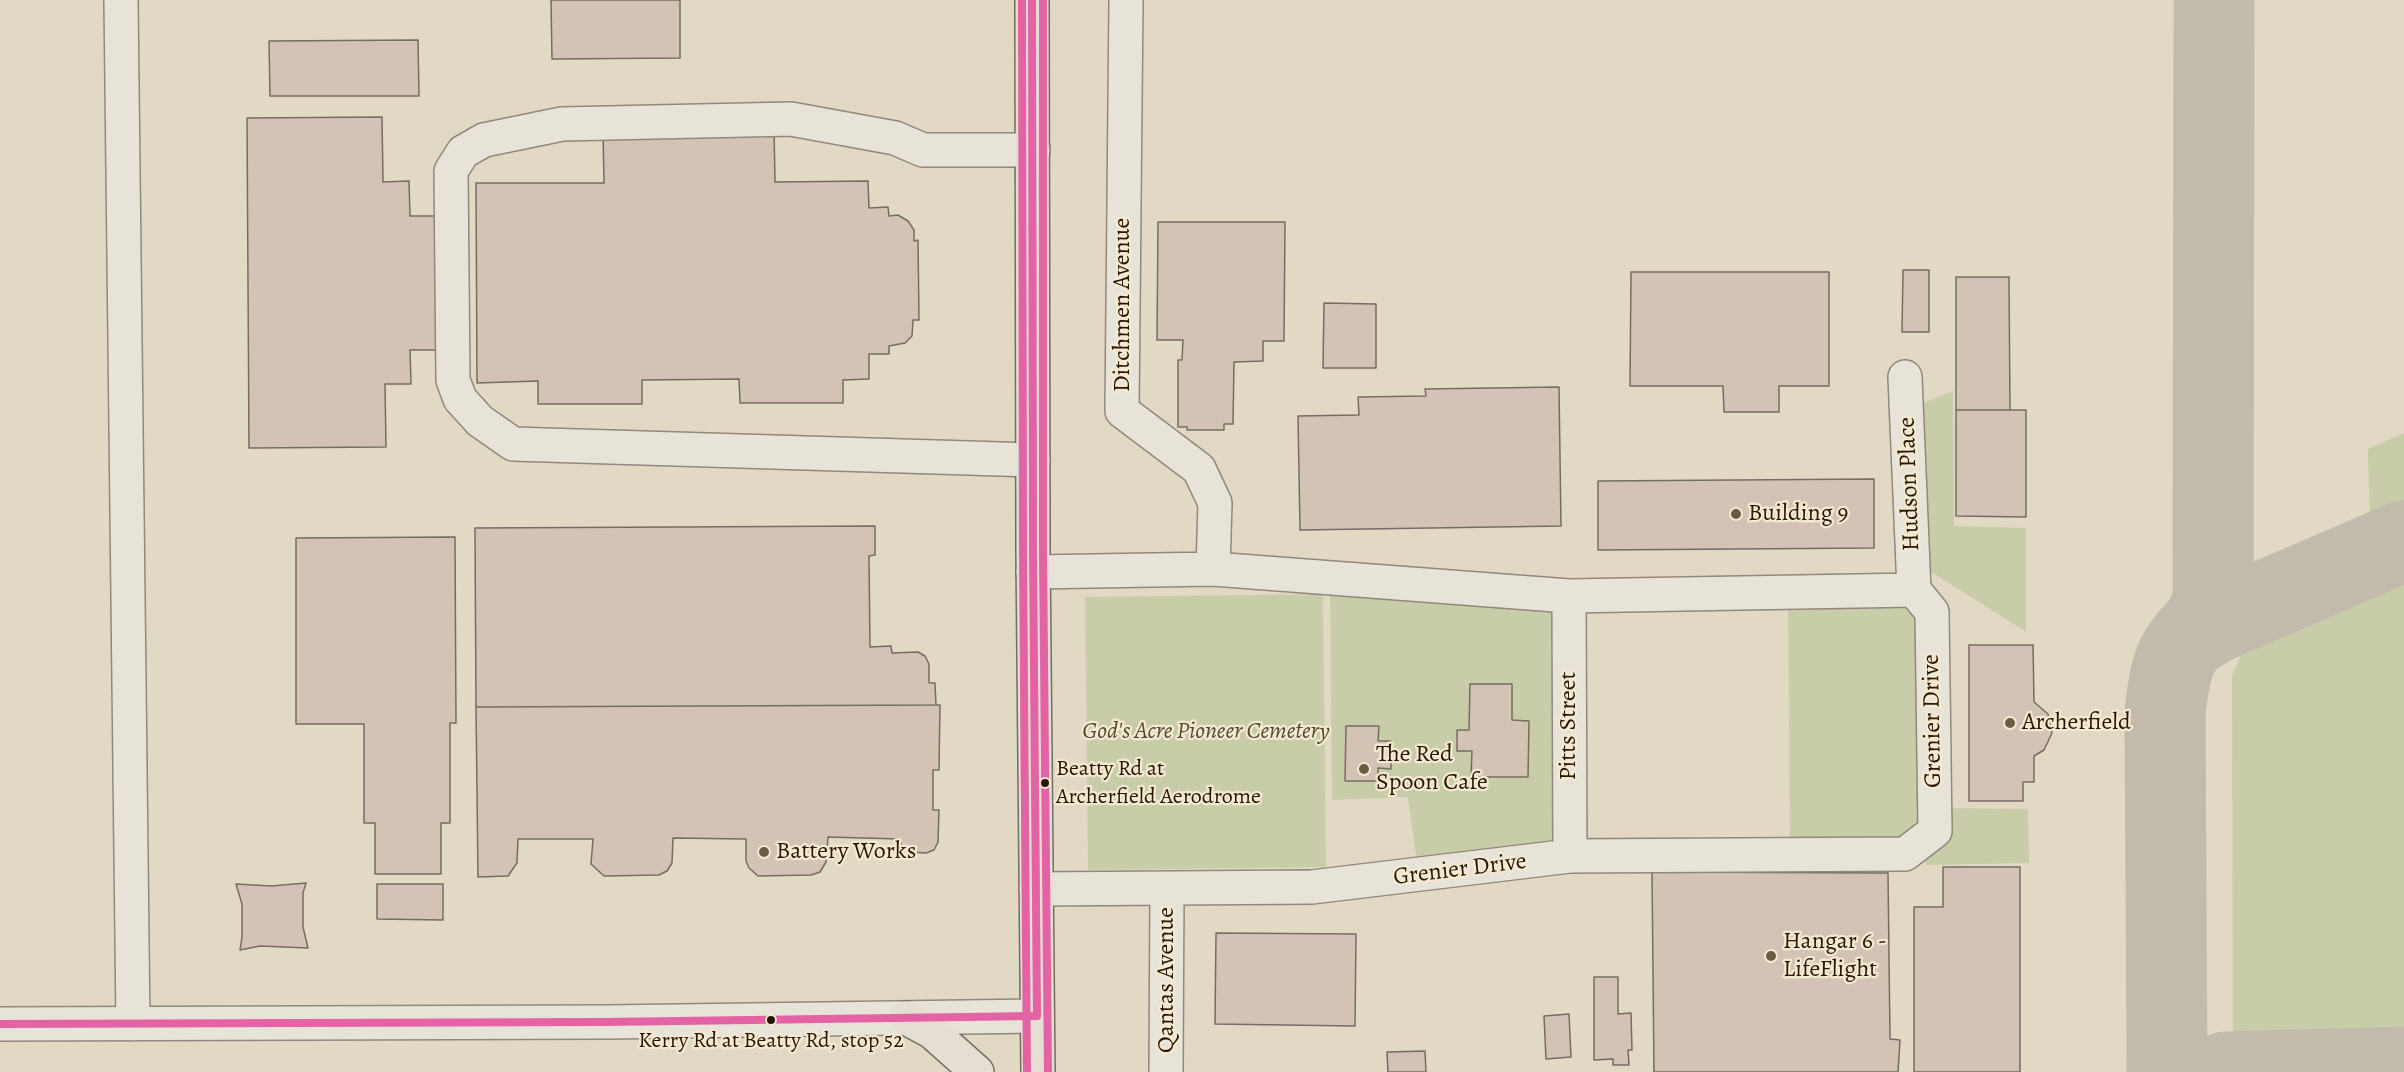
<!DOCTYPE html>
<style>
body{margin:0}
canvas{display:block;background:#e2d9c5}
</style>
<canvas width="2404" height="1072"></canvas>
<script>
const c = document.querySelector('canvas').getContext('2d');
c.lineJoin = 'round';
function fillPath(path, color) {
  c.fillStyle = color;
  c.fill(path, 'evenodd');
}
function stroke(path, color, width, dash) {
  c.strokeStyle = color;
  c.lineWidth = width;
  c.lineCap = dash ? 'butt' : 'round';
  c.setLineDash(dash || []);
  c.stroke(path);
}
function write(font, color, halo, rows, align = 'center') {
  c.font = font + ' Alegreya,serif';
  c.lineWidth = 4.5;
  c.setLineDash([]);
  c.textBaseline = 'middle';
  c.strokeStyle = halo;
  c.fillStyle = color;
  for (const [text, x, y, turn = 0] of rows) {
    c.save();
    c.translate(x, y);
    c.rotate((+turn || 0) * Math.PI / 180);
    c.textAlign = isNaN(turn) ? turn : align;
    if (halo) c.strokeText(text, 0, 0);
    c.fillText(text, 0, 0);
    c.restore();
  }
}
fillPath(new Path2D(`
 M1953,391L1954,526L2026,528V632L1927,569L1924,403Z
 M2404,433V511L2370,525L2368,449Z
 M2404,573V1072H2233L2232,676L2241,655L2255,637Z
 M1330,593L1561,606L1562,850L1418,870L1408,797L1332,800Z
 M1323,594L1326,867L1088,870L1085,597Z
 M1909,599L1924,618L1928,828L1903,846L1790,847L1788,600Z
 M1943,808L2028,809L2029,863L1926,865V848Z`), '#c9cca8');
stroke(new Path2D(`
 M2195,635L2212,624L2404,541
 M2167,1072L2165,712C2168,691 2169,669 2180,651C2193,630 2206,627 2213,599L2214,0
 M2226,1072L2404,1067`), '#c2bbac', 81);
const building = new Path2D(`
 M551,0H680V58L552,59Z
 M418,40L419,96H270L269,41Z
 M382,117L383,182L409,181L410,216H436V350H410L411,384H385L386,447L249,448L247,118Z
 M774,128L775,182L868,181L869,208L888,207L889,216L898,215L908,221L914,230V241L918,240L919,320H913L912,336L905,343L889,346V354H869V379L843,380V403H740L739,379L642,380V404H538V381L477,383L476,183H604L603,129Z
 M1158,222H1285L1284,341H1263V361L1234,362L1233,424H1224V430H1187V427H1178V360H1182L1183,340H1157Z
 M1903,270H1929V332H1902Z
 M1631,272H1829V386H1779V412H1724L1723,386H1630Z
 M1956,277H2009L2010,410H1956Z
 M1324,303L1376,304V368H1323Z
 M1559,387L1561,526L1300,530L1298,416L1359,415L1358,397L1426,396L1425,389Z
 M1956,410H2026V517L1956,516Z
 M1874,479V548L1598,550V481Z
 M875,526V555L869,556L870,647L891,646L892,653L918,652L925,656L929,664V683H935L936,705L476,707L475,528Z
 M455,537L456,723H450V823H441V874H375V823H364V724H296V538Z
 M1969,645H2033L2034,702L2048,714L2052,733L2044,750L2034,756V782H2023V801H1969Z
 M1470,684H1512V720L1529,721L1528,777H1471L1472,751H1457V730H1469Z
 M936,705H940L939,770H933V810H939L938,842L934,850L926,853L909,852L903,848L899,839L828,837L826,862L820,872L811,875L758,876L749,868L746,861V839L673,838L672,863L667,871L659,875L604,876L591,864L593,839H518L517,863L508,876L478,877L476,707Z
 M1346,726H1379L1378,741H1391V769L1378,768V781H1345Z
 M1943,867H2020V1072H1914V907H1943Z
 M1652,872L1888,873L1890,1039L1900,1040L1898,1072H1654Z
 M306,883L303,893V927L308,948L260,946L240,950L242,937V904L236,884L271,886Z
 M377,884H443V920L377,919Z
 M1216,933L1356,934L1355,1026L1215,1024Z
 M1594,977H1618V1014L1631,1013L1632,1050H1628L1629,1065H1613V1059L1594,1060Z
 M1569,1014L1571,1057L1546,1059L1544,1016Z
 M1425,1051L1426,1072H1388L1387,1052Z`);
fillPath(building, '#d3c3b5');
stroke(building, '#756d60', 1.5);
const minor = new Path2D(`
 M121,0L133,1024
 M1126,0L1122,411L1199,469L1215,503L1213,569
 M1905,377L1914,590
 M1033,460L513,444L480,421L460,399L453,380L451,171L463,152L484,140L562,124L791,119L895,138L923,150H1033
 M1033,572L1213,569L1569,596L1914,590L1932,612L1935,831L1905,854L1570,856L1312,887L1036,889
 M1569,596L1570,856
 M0,1024L606,1022L1037,1016
 M1166,1072L1167,889`);
const major = new Path2D(`
 M1032,0L1033,553L1038,1072
 M906,1018L932,1032L977,1072`);
stroke(minor, '#90887a', 36);
stroke(major, '#756d60', 36);
stroke(minor, '#e8e3d9', 33);
stroke(major, '#e4ded3', 33);
stroke(new Path2D(`
 M1032,0L1033,553L1037,1016
 M0,1024L606,1022L1037,1016`), '#e463a4', 8);
stroke(new Path2D(`
 M1022,0L1023,553L1027,1072`), '#e463a4', 8);
stroke(new Path2D(`
 M1043,0V553L1048,1072`), '#e463a4', 8);
for (const [x, y, r, color] of [
 [1736,514,6,"#6a5b45"],
 [2010,723,6,"#6a5b45"],
 [1364,769,6,"#6a5b45"],
 [1045,783,5,"#291700"],
 [764,852,6,"#6a5b45"],
 [1771,956,6,"#6a5b45"],
 [771,1020,5,"#291700"]
]) {
  const dot = new Path2D();
  dot.arc(x, y, r, 0, 2 * Math.PI);
  c.fillStyle = color;
  c.fill(dot);
  stroke(dot, '#f4e9d2', 2);
}
write('22px', '#291700', '#f4e9d2', [
 ["Beatty Rd at",1056,770],
 ["Archerfield Aerodrome",1056,798],
 ["Kerry Rd at Beatty Rd, stop 52",771,1042,"center"]
], 'left');
write('24px', '#291700', '#f4e9d2', [
 ["Ditchmen Avenue",1123,305,-90],
 ["Hudson Place",1910,484,-92],
 ["Grenier Drive",1933,721,-91],
 ["Pitts Street",1569,726,-90],
 ["Grenier Drive",1460,870,-7],
 ["Qantas Avenue",1167,980,-90]
]);
write('24px', '#291700', '#f4e9d2', [
 ["Building 9",1748,514],
 ["Archerfield",2022,723],
 ["The Red",1376,755],
 ["Spoon Cafe",1376,783],
 ["Battery Works",776,852],
 ["Hangar 6 -",1783,942],
 ["LifeFlight",1783,970]
], 'left');
write('italic 24px', '#534a2c', '#f4e9d2', [
 ["God's Acre Pioneer Cemetery",1206,732]
]);
</script>
